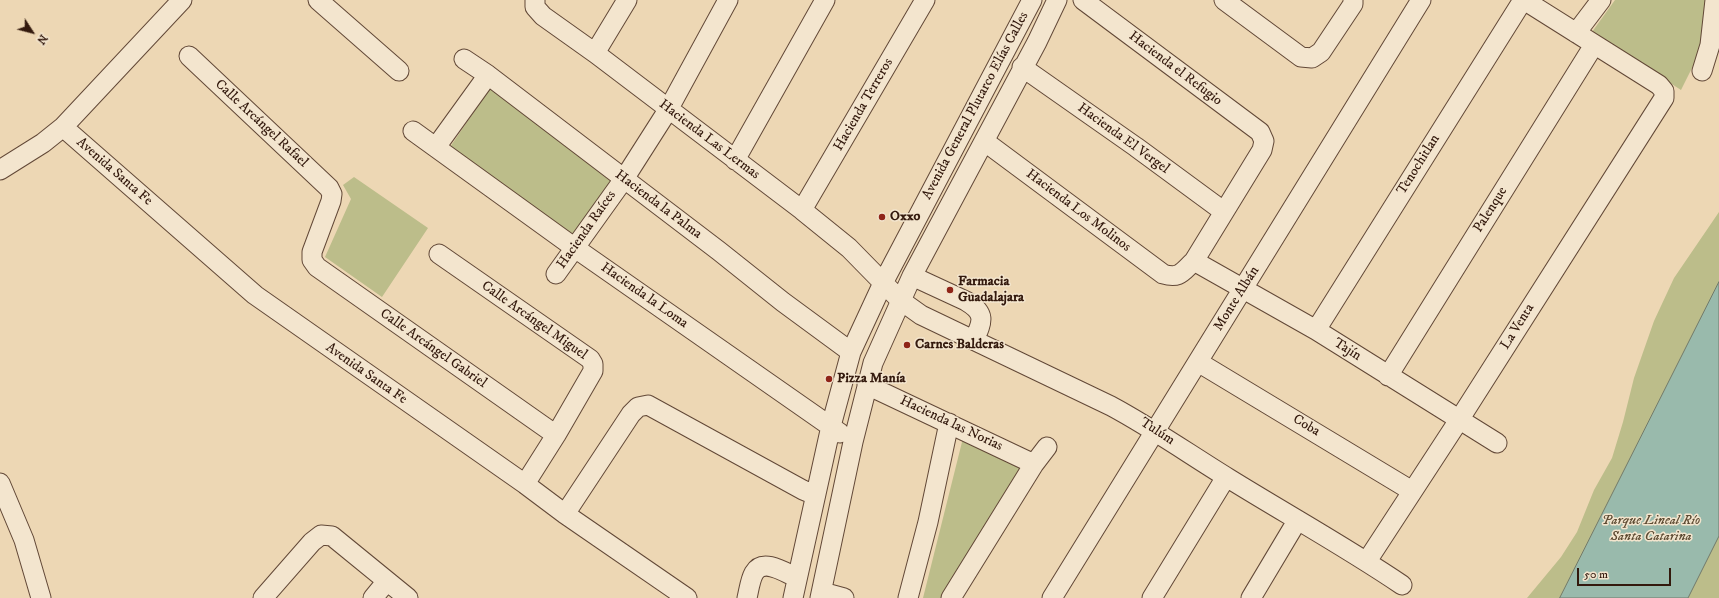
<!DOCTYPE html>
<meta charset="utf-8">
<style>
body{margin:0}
#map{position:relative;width:1719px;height:598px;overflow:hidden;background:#edd7b4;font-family:"IM FELL DW Pica",serif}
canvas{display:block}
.north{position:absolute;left:12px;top:12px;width:40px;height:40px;-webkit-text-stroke:3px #f3e5ce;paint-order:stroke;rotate:126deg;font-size:11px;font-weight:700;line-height:16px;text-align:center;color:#33190d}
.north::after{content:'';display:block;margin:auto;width:14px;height:18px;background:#33190d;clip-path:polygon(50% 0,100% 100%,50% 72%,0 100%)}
.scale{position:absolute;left:1577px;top:568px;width:94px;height:18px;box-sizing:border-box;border:2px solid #33190d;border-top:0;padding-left:5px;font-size:12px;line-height:14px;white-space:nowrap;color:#33190d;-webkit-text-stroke:3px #f3e5ce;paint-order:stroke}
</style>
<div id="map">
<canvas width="1719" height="598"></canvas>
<div class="north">N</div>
<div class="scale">50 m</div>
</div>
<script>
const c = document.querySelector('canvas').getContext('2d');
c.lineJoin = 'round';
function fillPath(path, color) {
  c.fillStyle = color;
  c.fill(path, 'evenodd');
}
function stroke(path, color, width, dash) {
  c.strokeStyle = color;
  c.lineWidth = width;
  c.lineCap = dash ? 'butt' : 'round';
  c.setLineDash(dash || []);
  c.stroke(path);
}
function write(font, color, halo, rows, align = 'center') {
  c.font = font + ' "IM FELL DW Pica",serif';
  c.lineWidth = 3;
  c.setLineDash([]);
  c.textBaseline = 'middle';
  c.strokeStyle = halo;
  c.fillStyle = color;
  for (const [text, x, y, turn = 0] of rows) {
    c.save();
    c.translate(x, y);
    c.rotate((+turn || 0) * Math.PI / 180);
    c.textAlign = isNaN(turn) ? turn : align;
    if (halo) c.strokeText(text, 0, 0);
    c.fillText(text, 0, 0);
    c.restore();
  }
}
fillPath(new Path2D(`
 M1615,0H1709L1704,44L1681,90L1592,32Z
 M490,88L611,180L573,236L448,150Z
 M354,177L428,228L382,297L325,257L351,199L343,185Z
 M1719,212V598H1527L1561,557L1577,532L1594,490L1612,458L1623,422L1634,378L1654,321L1674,278Z
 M963,438L1025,469L946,598H923Z`), '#bcbd8a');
const water = new Path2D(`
 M1719,282V536L1688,598H1560Z`);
fillPath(water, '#99baac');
stroke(water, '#707a6c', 1);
const minor = new Path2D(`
 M318,0L399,71
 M535,0V7L543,16L595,53L802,210L849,248L900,300L921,315L1111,406C1152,428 1189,454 1228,478C1286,514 1346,547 1402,585
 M1224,0L1301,57L1312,58L1321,52L1353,4V0
 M1576,33L1601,0
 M595,53L627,0
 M189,56L329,188L332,194L331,201L312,252V260L317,267L556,435
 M464,59L488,75L719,251L783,302L851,352
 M1022,67L1136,147L1223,211
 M1702,71L1710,45L1715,0
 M63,127L255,295L525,484L565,514L687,598
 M413,131L575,248L840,433
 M984,141L1163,274C1180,279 1182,272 1194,261L1262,150L1264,141L1260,132L1083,0
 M436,147L488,75
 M735,160L825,0
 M0,170L43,143L63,127L182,0
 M802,210L925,0
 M439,254L590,359L593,364V371L556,435L525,484
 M1194,261L1316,330L1497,443
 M556,274L624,179L668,110L728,0
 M912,276L966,301C986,313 983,321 974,340
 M1316,330L1523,0
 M1198,362L1412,491
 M1388,376L1594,45
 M867,385L1034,464
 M0,483L24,540L41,598
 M565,514L631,414L638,407L648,405L803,490L815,495
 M1367,561L1459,420L1664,98V91L1659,85L1524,0
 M822,592L844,598
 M263,598L312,542L321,535L332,536L408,598
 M373,598L387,581
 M747,598C749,590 750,580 754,573C763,557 786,573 797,578
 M793,598L831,426L851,352L883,283L1032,0
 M820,598L853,442L873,363L912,276L1037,42L1057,0
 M908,598L928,522L949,423
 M951,598L1034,464L1047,447
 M1052,598L1421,0
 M1152,598L1226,477
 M1251,598L1297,521`);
stroke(minor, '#624837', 21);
stroke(minor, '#f3e5ce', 19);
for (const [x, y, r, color] of [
 [882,217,4,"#8f2418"],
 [950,290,4,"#8f2418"],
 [907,345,4,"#8f2418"],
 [829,379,4,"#8f2418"]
]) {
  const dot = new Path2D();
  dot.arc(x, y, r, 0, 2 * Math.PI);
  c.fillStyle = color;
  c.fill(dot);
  stroke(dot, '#f3e5ce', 1.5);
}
write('14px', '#33190d', '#f3e5ce', [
 ["Hacienda el Refugio",1175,69,37],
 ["Hacienda Terreros",864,105,-60],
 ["Avenida General Plutarco Elías Calles",976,106,-62],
 ["Calle Arcángel Rafael",261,124,43],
 ["Hacienda El Vergel",1123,139,36],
 ["Hacienda Las Lermas",709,140,37],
 ["Tenochitlan",1419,165,-58],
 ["Avenida Santa Fe",114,172,41],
 ["Hacienda la Palma",658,205,37],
 ["Palenque",1491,210,-58],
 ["Hacienda Los Molinos",1078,211,37],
 ["Hacienda Raíces",587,230,-55],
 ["Hacienda la Loma",644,296,35],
 ["Monte Albán",1237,299,-58],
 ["Calle Arcángel Miguel",534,321,35],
 ["La Venta",1518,327,-58],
 ["Calle Arcángel Gabriel",433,349,35],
 ["Tajín",1347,350,32],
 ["Avenida Santa Fe",366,374,35],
 ["Hacienda las Norias",951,424,25],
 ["Coba",1306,426,31],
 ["Tulúm",1157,432,33]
]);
write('bold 14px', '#33190d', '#f3e5ce', [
 ["Oxxo",890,217],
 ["Farmacia",958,282],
 ["Guadalajara",958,298],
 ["Carnes Balderas",915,345],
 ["Pizza Manía",837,379]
], 'left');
write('italic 14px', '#5c4a32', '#f3e5ce', [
 ["Parque Lineal Río",1651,521],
 ["Santa Catarina",1651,537]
]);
</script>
